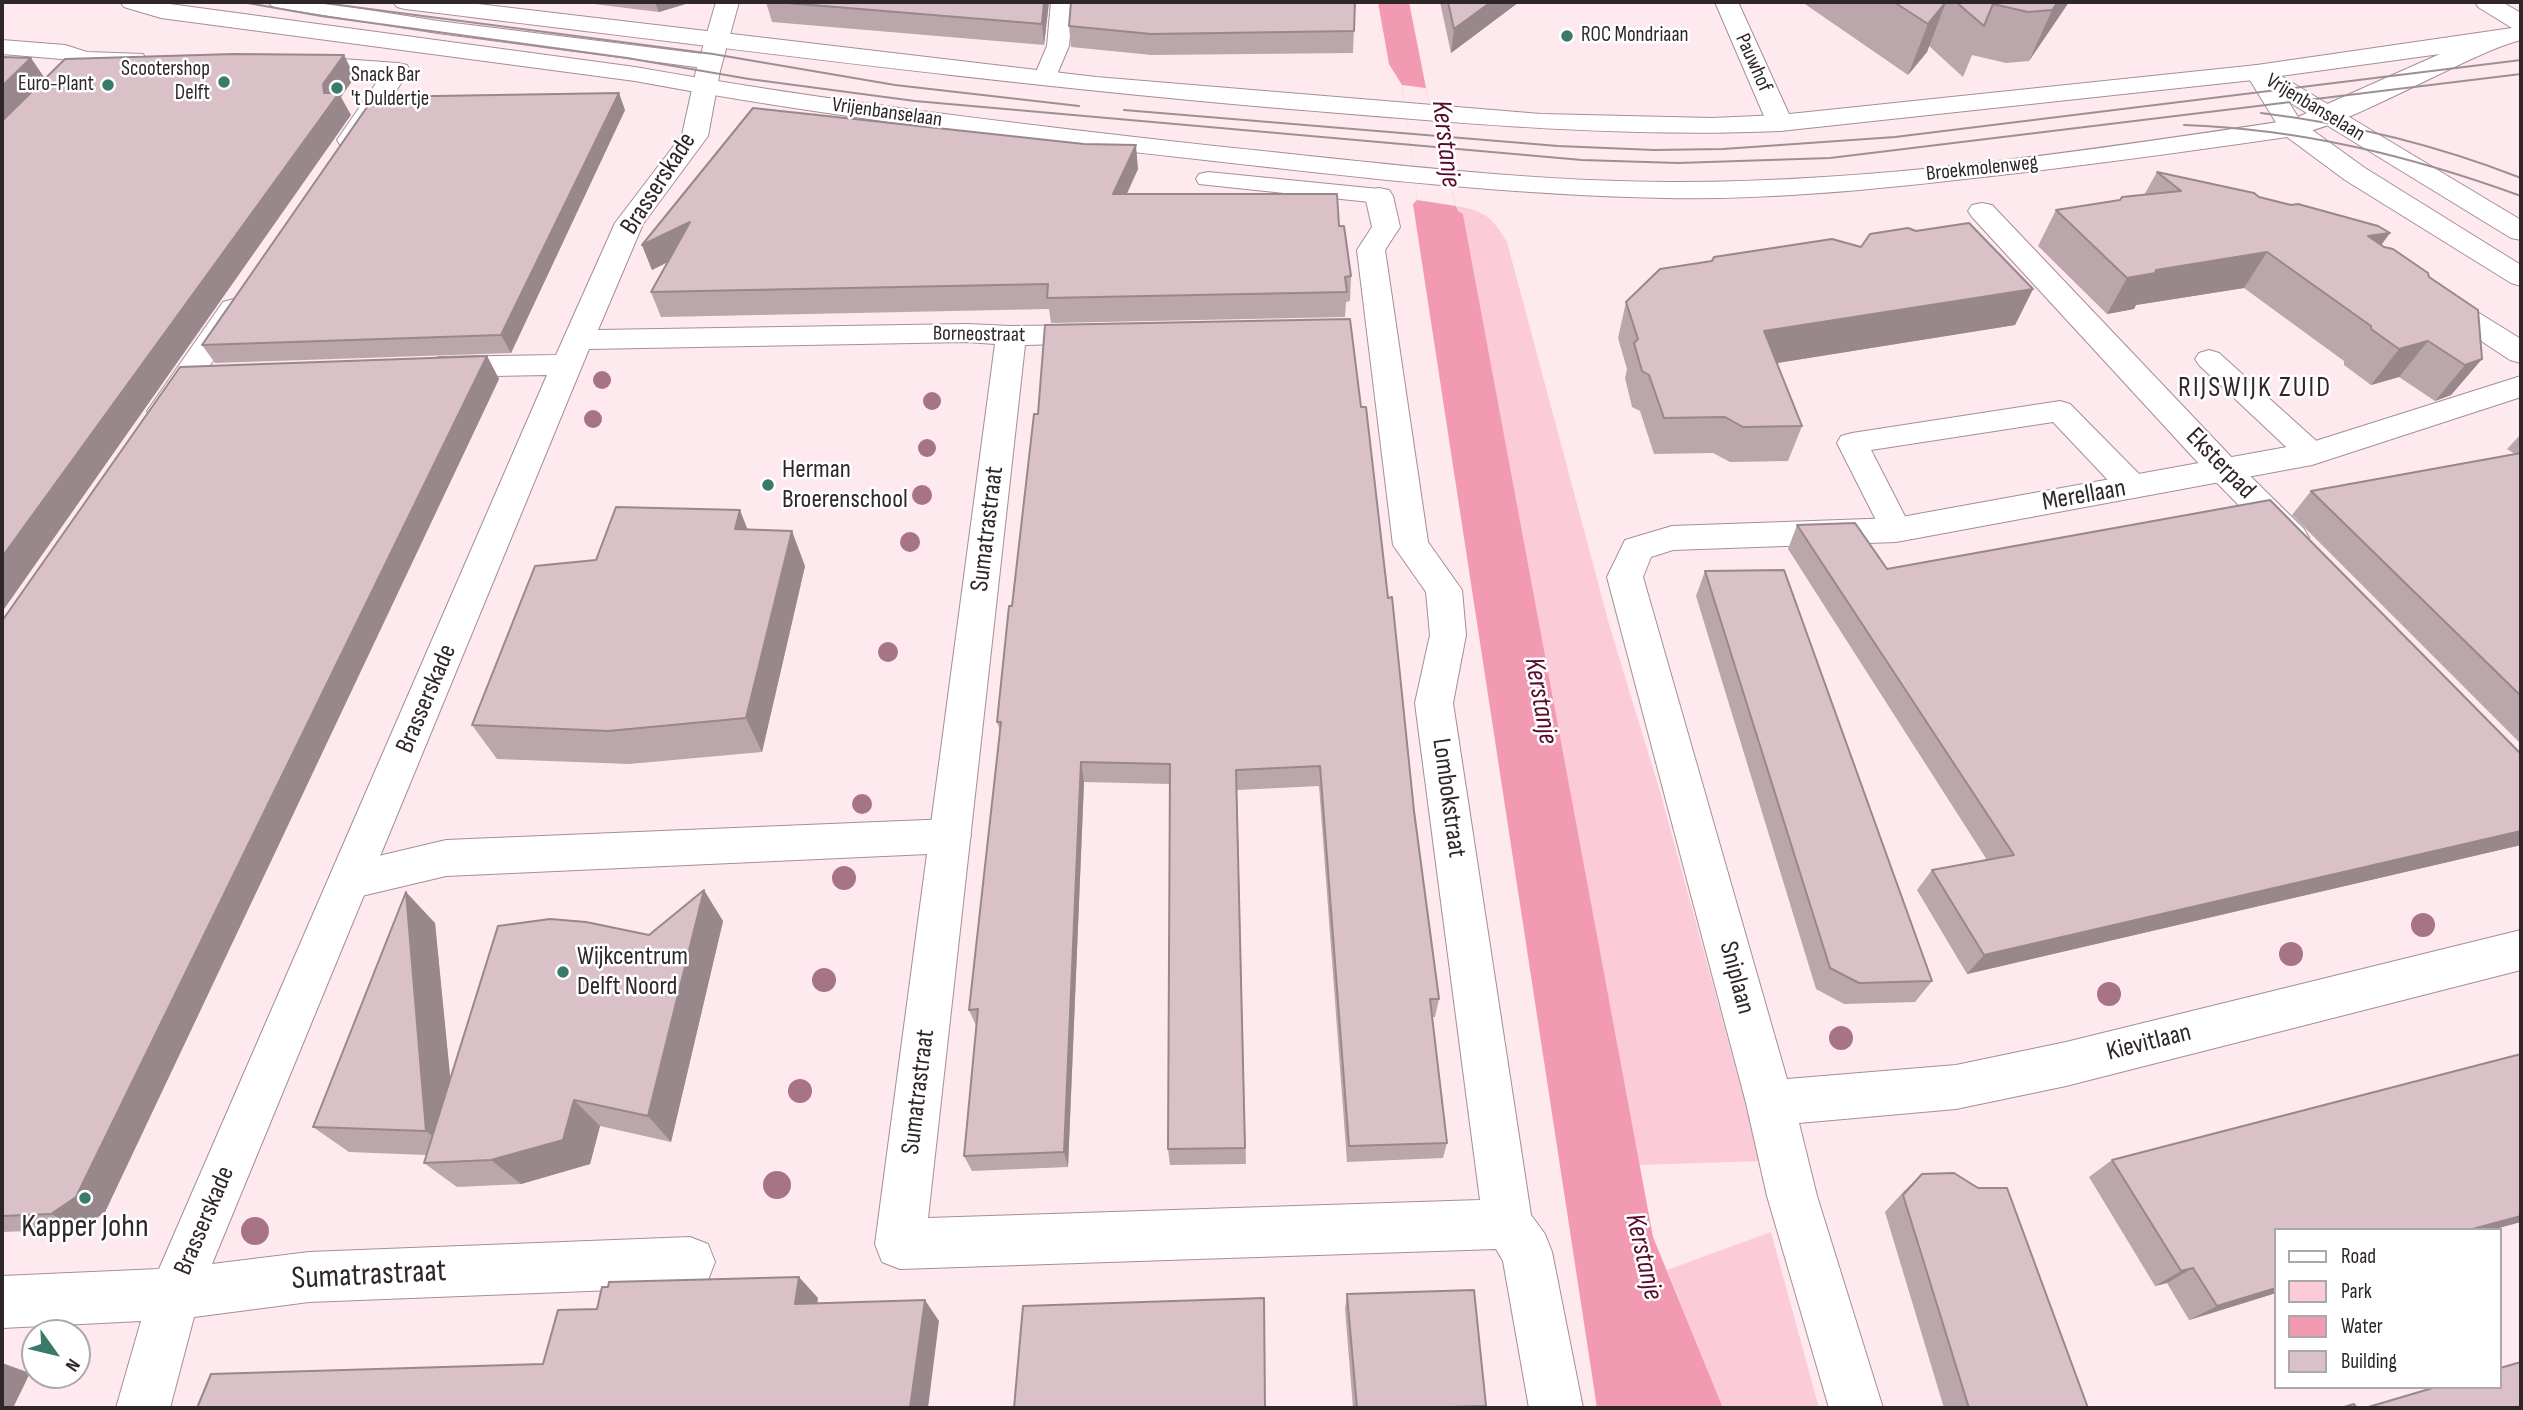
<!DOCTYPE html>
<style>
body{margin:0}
#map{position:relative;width:2523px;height:1410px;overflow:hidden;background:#fde9ee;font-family:"Sofia Sans Condensed",sans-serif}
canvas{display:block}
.frame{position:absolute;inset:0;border:4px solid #2e2628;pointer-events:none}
.legend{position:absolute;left:2274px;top:1228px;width:228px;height:161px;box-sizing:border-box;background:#fff;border:2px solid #aba8a9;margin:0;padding:9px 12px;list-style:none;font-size:21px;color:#2e2628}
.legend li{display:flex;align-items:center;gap:14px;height:35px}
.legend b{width:35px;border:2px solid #aba8a9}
.north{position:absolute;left:21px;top:1319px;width:70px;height:70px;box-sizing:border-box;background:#fff;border:2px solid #aba8a9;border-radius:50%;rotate:124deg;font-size:19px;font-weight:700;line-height:28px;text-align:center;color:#2e2628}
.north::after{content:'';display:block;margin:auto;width:24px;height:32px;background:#397a6a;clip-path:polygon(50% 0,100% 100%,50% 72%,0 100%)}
</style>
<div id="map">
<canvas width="2523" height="1410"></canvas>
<div class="frame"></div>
<ul class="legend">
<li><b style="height:9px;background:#fff"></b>Road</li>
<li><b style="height:19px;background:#fbccd8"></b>Park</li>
<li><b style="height:19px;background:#f29ab2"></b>Water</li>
<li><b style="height:19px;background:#d9c1c7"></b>Building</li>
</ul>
<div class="north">N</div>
</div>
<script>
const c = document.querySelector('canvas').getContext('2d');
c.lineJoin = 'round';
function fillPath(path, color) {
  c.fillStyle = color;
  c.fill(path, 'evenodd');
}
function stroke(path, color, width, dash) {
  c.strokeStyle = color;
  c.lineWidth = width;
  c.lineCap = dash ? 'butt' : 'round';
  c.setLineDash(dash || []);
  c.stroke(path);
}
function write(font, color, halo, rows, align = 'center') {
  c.font = font + ' "Sofia Sans Condensed",sans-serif';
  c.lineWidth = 5;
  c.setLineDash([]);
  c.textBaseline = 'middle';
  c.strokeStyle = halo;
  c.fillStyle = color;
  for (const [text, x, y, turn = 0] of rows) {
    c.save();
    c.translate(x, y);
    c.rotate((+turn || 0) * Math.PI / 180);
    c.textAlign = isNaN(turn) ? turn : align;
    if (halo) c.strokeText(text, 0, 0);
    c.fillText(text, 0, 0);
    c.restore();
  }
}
fillPath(new Path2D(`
 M1456,206C1485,211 1492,217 1507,242L1609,624L1661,795L1761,1161L1639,1165L1463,214L1458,211Z
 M1771,1232L1819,1408H1723L1667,1270Z`), '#fbccd8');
fillPath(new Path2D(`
 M1378,2H1409L1426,88L1456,206L1458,211L1463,214L1653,1237L1723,1408H1597L1413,204L1417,200L1416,190L1402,85L1389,64Z`), '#f29ab2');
fillPath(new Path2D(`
 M1402,85L1426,88L1456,206L1417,200Z`), '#fde9ee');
const service = new Path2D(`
 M268,2H318L438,21L711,55L719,57L722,62L719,67L711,69L438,33L279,8L272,6Z
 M1051,2H1073L1069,46L1055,79L1052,84H1036L1033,79L1047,46Z
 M1208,172L1379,189L1388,191L1391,196L1388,201L1379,203L1199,184L1196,179L1199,174Z
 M2209,350L2219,353L2323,447L2327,454L2323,461L2312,464L2301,461L2199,365L2195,359L2199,353Z
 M2060,401L2070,404L2144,479L2148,487L2144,495L2133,498L2122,495L2053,422L1871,450L1912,530L1907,538L1896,541L1885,538L1837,443L1841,436L1852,433Z`);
const pedestrian = new Path2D(`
 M1982,203L1992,205L2237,463L2304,529L2309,538L2304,547L2292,550L2280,547L2213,479L1972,217L1968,211L1972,205Z
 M950,819L965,824L971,836L965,848L950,853L446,876L349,899L334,894L328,881L334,868L349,863L446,840Z`);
const minor = new Path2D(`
 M716,2H739L720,71L708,136L643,224L598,330L967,324L1011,326L1097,325L1108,327L1112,334L1108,341L1097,343L1025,345L928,1218L1480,1200L1415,703L1430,635L1426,592L1393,545L1357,250L1372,227L1365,196L1369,190L1379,188L1389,190L1393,196L1400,227L1385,250L1428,542L1462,590L1466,635L1453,703L1531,1215L1545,1234L1552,1252L1583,1408H1529L1503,1261L1496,1249L900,1269L882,1262L875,1244L995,344L967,342L589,349L212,1264L309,1252L690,1237L708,1244L715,1262L708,1280L690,1287L309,1302L194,1317L170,1408H116L141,1321L2,1328V1276L159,1269L547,375L440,377L429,374L424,367L429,360L440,357L556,355L615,223L682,135L696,71Z
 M1715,2H1738L1793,123L1789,128L1780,131L1771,128L1767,123Z
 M2475,2H2502L2521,13V40C2469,52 2321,143 2283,134L2245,72L2248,67L2257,65L2512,28L2478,7ZM2440,54L2298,117L2273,77Z
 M2,40L65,45L87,52L143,54L146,59L143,64L85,66L62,59L2,54Z
 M299,56L398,63L407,65L410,70L359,146L350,148L341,146L337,140L381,76L290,68L287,63L290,58Z
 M2435,289L2445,292L2521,339V363L2510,360L2425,304L2420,298L2425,292Z
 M234,299L245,302L249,308L174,418L163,422L152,418L147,411L152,404L223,302Z
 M2521,376V397L2312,465L1896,542L1673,550L1651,557L1643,577L1787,1079L1956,1065L2066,1042L2521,930V970L2066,1086L1956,1109L1799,1123L1817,1196L1883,1408H1829L1767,1196L1746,1103L1607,577L1625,540L1672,526L1896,518L2309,443Z`);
const secondary = new Path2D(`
 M120,2H155L635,67C830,102 1027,125 1224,147C1371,162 1520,181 1667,182C1876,183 2086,151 2292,120L2301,122L2365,168L2521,265V286L2511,283L2345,180L2287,137C2177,153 2067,168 1956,180C1859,191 1762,200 1664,198C1514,195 1363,178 1214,161C1021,140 827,117 635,81L161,18L124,7Z
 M393,2H461L1096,77L1541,114L1712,118L1780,115L2257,65L2266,67L2521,220V240L2511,238L2253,80L1780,131C1620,138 1461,123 1302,110C1002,85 704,45 405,9L397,7Z`);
stroke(service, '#a58f94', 2);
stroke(pedestrian, '#a58f94', 2);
stroke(minor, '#a58f94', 2);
stroke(secondary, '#a58f94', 2);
fillPath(service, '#fff');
fillPath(pedestrian, '#fff');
fillPath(minor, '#fff');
fillPath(secondary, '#fff');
stroke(new Path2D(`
 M242,2L321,16L627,58L749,79L915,101L1582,160L1678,163L1830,158L2521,74
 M316,2L713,54L895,85L1079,106
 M1124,110L1558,146L1654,150L1723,149L1895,137L2521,60
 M2261,113C2351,124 2437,145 2521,178
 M2184,125C2302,129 2411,156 2521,196`), '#9d8f92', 2);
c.fillStyle = '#a77487';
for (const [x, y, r] of [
 [602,380,9],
 [932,401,9],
 [593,419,9],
 [927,448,9],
 [922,495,10],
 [910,542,10],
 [888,652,10],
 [862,804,10],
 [844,878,12],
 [2423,925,12],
 [2291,954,12],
 [824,980,12],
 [2109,994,12],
 [1841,1038,12],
 [800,1091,12],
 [777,1185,14],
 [255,1231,14]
]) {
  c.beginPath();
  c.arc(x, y, r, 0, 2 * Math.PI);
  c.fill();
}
fillPath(new Path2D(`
 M577,2H692L659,12Z
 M766,2H1049L1044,45L772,22Z
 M1355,2L1353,53L1152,55L1071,47L1069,26Z
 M1440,2H1519L1451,53Z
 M1802,2H2069L2029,61L2006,63L1972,55L1963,77L1929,46L1927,52L1908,75Z
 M625,110L511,353L215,363L202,345Z
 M1138,169L1127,194L1339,226L1351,276L1350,301L1346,302L1345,317L1051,323L1049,309L661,317L651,292L668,262L652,270L642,245Z
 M2157,172L2259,197L2381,245L2429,277L2482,359L2451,395L2435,401L2399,377L2371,385L2344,365V361L2244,288L2136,305L2134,309L2107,314L2038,246L2056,210L2120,200L2144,195Z
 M2033,289L2015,325L1777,363L1802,426L1788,461L1730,462L1713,453L1654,454L1640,411L1632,407L1625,378L1627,369L1618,338L1626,302Z
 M487,356L499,379L105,1212L81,1229L2,1232V621Z
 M1361,407L1388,598L1414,811L1439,999L1435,1017H1432L1447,1143L1443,1158L1347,1162L1319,786L1237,790L1246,1164L1170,1165L1168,1149L1170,784L1084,782L1068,1167L972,1171L964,1156L977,1028L969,1010L1000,731L997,722L1012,606Z
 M2521,434V744L2292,515L2311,491L2515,454L2507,449Z
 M1797,525L1887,569L2521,754V845L1967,974L1917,890L1932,870L1987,860L1788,549Z
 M748,530L805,566L762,752L629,764L497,759L472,725L596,560Z
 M1705,571L1932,981L1915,1002L1844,1004L1816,989L1696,596Z
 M723,921L671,1142L600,1126L590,1164L521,1184L457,1187L424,1163L427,1155L349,1152L313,1127L435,923L450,1079L649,935Z
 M2112,1160L2276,1230V1293L2189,1320L2167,1283L2155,1286L2089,1177Z
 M1922,1174L2088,1408H1944L1885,1212L1904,1191Z
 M1347,1294L1486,1406L1485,1408H1353L1345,1309Z`), '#bba6ab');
fillPath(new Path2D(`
 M655,2H692L659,12Z
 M1044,2H1049L1044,45L1042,24Z
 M1491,2H1519L1451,53L1454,29Z
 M1946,2L1927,52L1908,75L1928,24Z
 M2058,2H2069L2029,61L2052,10Z
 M344,55L355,77L341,97L351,115L2,612V557L323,84Z
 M31,58L46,80L2,124V86Z
 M619,93L625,110L511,353L501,335Z
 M1136,145L1138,169L1115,218L1113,194Z
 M690,222L699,246L652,270L642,245Z
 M2390,233L2364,269L2368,236Z
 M2267,252L2244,288L2136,305L2134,309L2107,314L2127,278L2156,270Z
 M2033,289L2015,325L1752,367L1764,331Z
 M2428,341L2399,377L2371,385L2399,349Z
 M487,356L499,379L105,1212L81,1229L51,1214Z
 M2482,359L2451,395L2435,401L2465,365Z
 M740,510L754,546L735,529Z
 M792,531L805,566L762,752L746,718Z
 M1081,762L1084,782L1068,1167L1064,1152Z
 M2521,831V845L1967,974L1984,955Z
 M704,890L723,921L671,1142L648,1116Z
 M406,892L435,923L458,1156L426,1131Z
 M574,1100L600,1126L590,1164L521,1184L491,1160Z
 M2521,1216V1222L2492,1230H2469Z
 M2193,1268L2167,1283L2155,1286L2181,1271Z
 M799,1277L818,1298L815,1324L795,1304Z
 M2276,1288V1293L2189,1320L2217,1306Z
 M925,1300L939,1321L928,1408H910Z
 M2,1363L30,1373L13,1408H2Z`), '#98878b');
const building = new Path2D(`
 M775,2H1044L1042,24Z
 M1071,2H1355L1354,31L1151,34L1069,26Z
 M1448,2H1491L1454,29Z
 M1894,2H1946L1928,24Z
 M1956,2H2058L2052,10L2028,12L1993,4L1984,26Z
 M234,54L344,55L323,84L324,93H339L2,557V121L65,59Z
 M2,57L31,58L2,86Z
 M619,93L501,335L202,345L374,97Z
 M753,108L1084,144L1136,145L1113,194H1337L1339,226H1344L1351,276L1345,277L1347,292L1047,298L1048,284L651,292L690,222L642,245Z
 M2157,172L2254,193L2259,197L2291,205L2298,204L2378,226L2390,233L2368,236L2384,247L2393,249L2428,273L2429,277L2478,310L2482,359L2465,365L2428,341L2399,349L2371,329V326L2267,252L2156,270L2155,273L2127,278L2056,210L2120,200L2122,197L2181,191Z
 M1969,223L2033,289L1764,331L1802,426L1743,427L1725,417L1664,418L1649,375L1642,371L1634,343L1638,339L1626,302L1660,269L1712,261L1714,257L1832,239L1861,247L1870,234L1908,228L1916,231Z
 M1350,319L1361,407H1366L1388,598L1392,597L1414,811L1439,999H1430L1447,1143L1349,1146L1320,766L1236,770L1245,1148L1168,1149L1170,764L1081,762L1064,1152L964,1156L978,1009L969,1010L1001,722H997L1009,606H1012L1034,414H1038L1045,325Z
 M487,356L76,1197L51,1214L2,1216V621L180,367Z
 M2521,453V696L2311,491Z
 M2270,500L2521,754V831L1984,955L1932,870L2014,855L1797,525L1855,523L1887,569Z
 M616,507L740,510L735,529L792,531L746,718L608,731L472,725L535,566L596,560Z
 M1784,570L1932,981L1859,983L1830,968L1705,571Z
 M704,890L648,1116L574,1100L563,1140L491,1160L424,1163L498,926L550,919L586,922L649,935Z
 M406,892L426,1131L313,1127Z
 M2521,1054V1216L2469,1230H2276V1288L2217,1306L2193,1268L2181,1271L2112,1160Z
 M1954,1173L1978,1188H2007L2088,1408H1969L1903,1195L1922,1174Z
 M799,1277L795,1304L925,1300L910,1408H197L211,1374L543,1364L558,1310L597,1309L602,1287H608L609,1282Z
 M1474,1290L1486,1406L1414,1408H1357L1347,1294Z
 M1264,1298L1265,1408H1014L1023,1306Z
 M2521,1362V1408H2365L2436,1387H2500V1368Z
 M2354,1404L2357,1408H2341Z`);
fillPath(building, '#d9c1c7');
stroke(building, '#98878b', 2);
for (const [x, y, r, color] of [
 [1567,36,7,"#397a6a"],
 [224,82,7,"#397a6a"],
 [108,85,7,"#397a6a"],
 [337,88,7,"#397a6a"],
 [768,485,7,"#397a6a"],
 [563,972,7,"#397a6a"],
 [85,1198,7,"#397a6a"]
]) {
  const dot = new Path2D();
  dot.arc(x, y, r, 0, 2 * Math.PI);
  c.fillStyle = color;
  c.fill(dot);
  stroke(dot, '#fff', 2.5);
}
write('21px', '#2e2628', '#fff', [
 ["ROC Mondriaan",1581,36],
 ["Scootershop",210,70,"right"],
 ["Delft",210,94,"right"],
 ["Snack Bar",351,76],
 ["'t Duldertje",351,100],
 ["Euro-Plant",94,85,"right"]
], 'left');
write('21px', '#2e2628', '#fff', [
 ["Pauwhof",1753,63,66],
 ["Vrijenbanselaan",2315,108,31],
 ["Vrijenbanselaan",887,113,8],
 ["Broekmolenweg",1982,169,-6],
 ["Borneostraat",979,335,1]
]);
write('26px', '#2e2628', '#fff', [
 ["Brasserskade",659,184,-57],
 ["Eksterpad",2220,464,46],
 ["Merellaan",2084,496,-10],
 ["Sumatrastraat",988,529,-83],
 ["Brasserskade",427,699,-67],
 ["Lombokstraat",1448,798,82],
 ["Sniplaan",1736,978,75],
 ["Kievitlaan",2149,1043,-14],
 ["Sumatrastraat",919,1092,-83],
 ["Brasserskade",205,1221,-67]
]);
write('26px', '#2e2628', '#fff', [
 ["Herman",782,470],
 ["Broerenschool",782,500],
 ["Wijkcentrum",577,957],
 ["Delft Noord",577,987]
], 'left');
write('italic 28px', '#580b2b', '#fff', [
 ["Kerstanje",1445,144,83],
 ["Kerstanje",1540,701,80],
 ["Kerstanje",1643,1257,77]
]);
c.letterSpacing = '2px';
write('28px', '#2e2628', '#fff', [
 ["RIJSWIJK ZUID",2255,389]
]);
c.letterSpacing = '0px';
write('32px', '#2e2628', '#fff', [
 ["Kapper John",85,1228]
]);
write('32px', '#2e2628', '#fff', [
 ["Sumatrastraat",369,1276,-3]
]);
</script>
